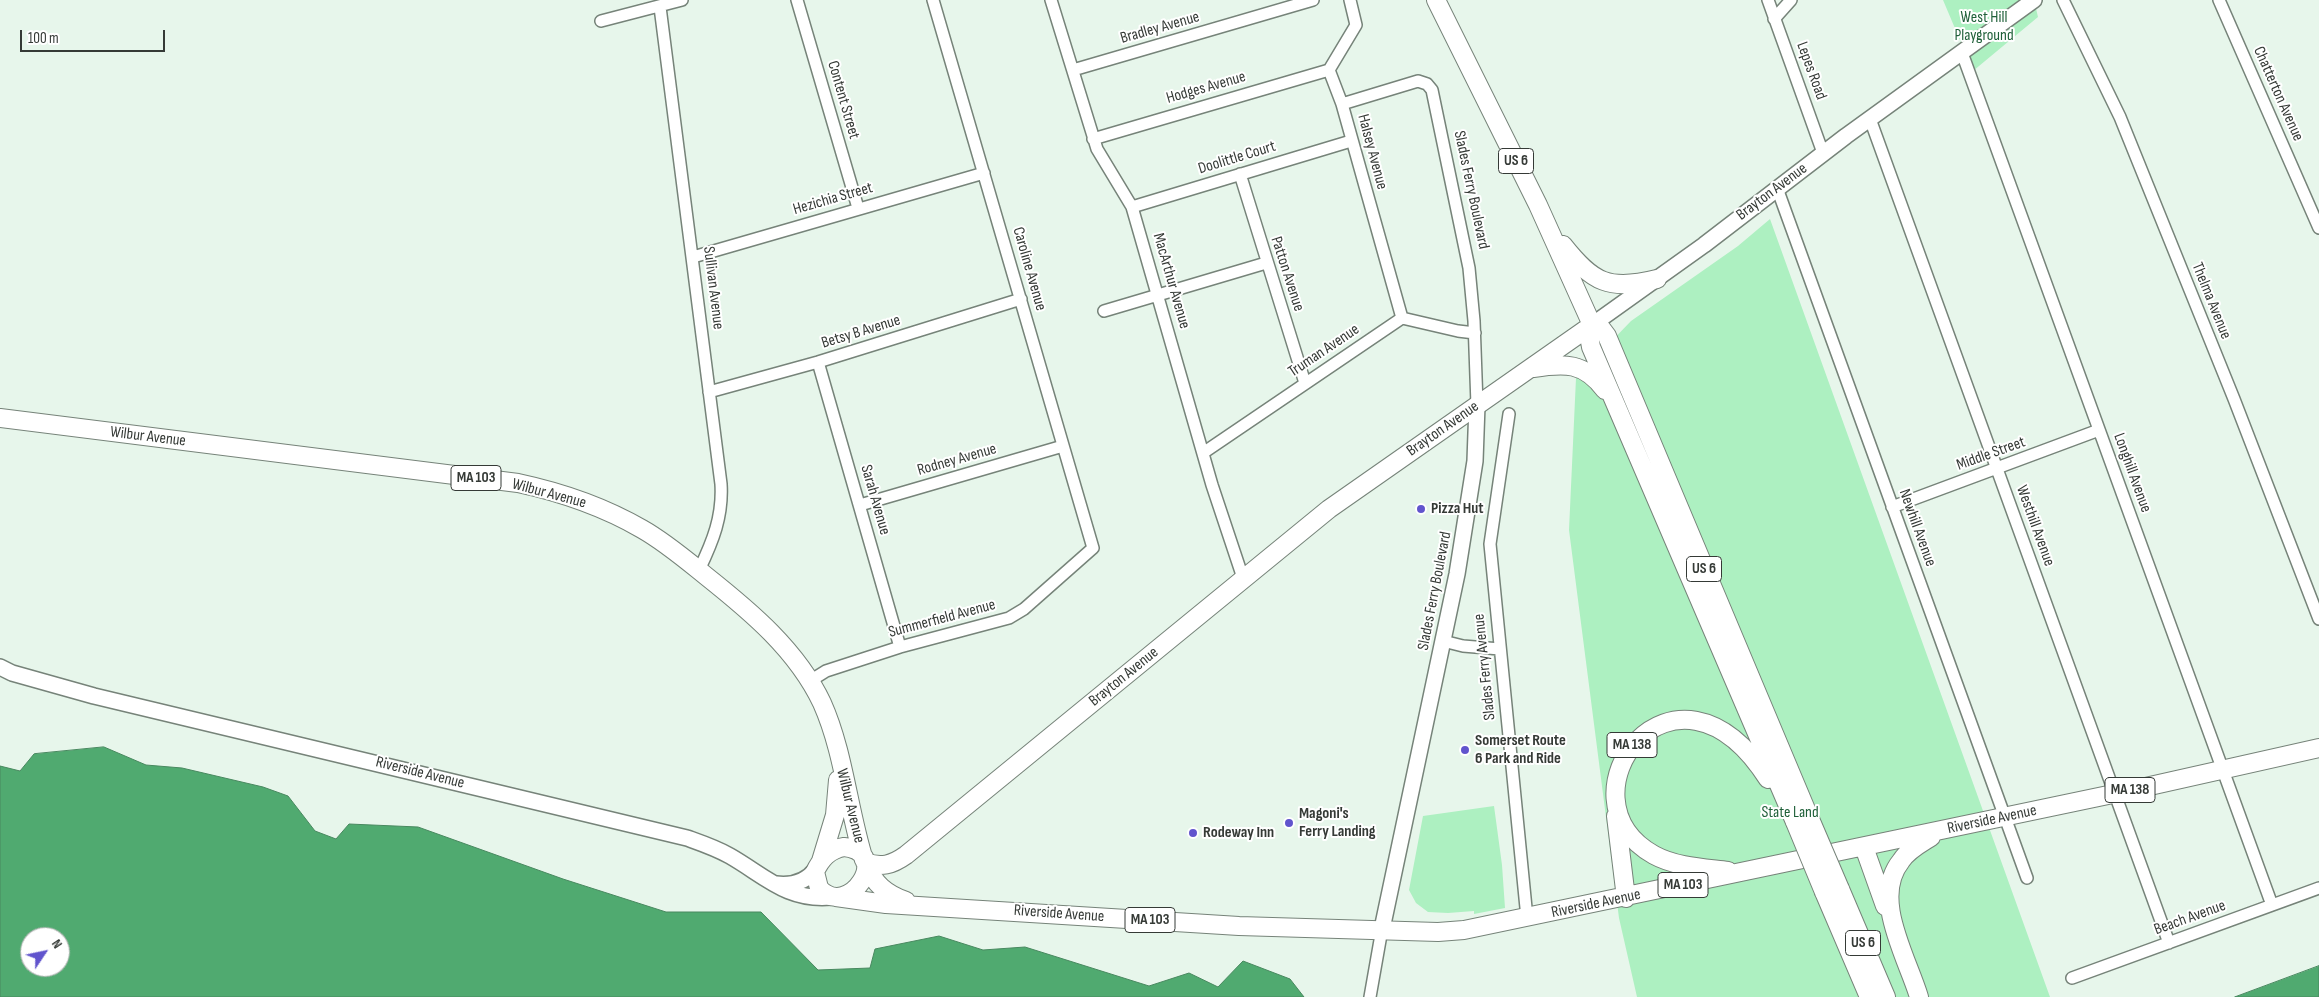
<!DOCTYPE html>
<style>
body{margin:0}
#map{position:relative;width:2319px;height:997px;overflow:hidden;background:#e7f6eb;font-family:"Sofia Sans Condensed",sans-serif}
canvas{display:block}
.north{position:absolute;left:20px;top:927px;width:50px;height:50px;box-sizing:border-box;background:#fff;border:1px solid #aeb0af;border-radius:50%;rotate:56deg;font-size:14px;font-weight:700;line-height:20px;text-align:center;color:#353a36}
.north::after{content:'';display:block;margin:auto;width:18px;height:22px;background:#6154cd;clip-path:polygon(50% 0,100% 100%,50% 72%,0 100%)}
.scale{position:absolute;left:20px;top:30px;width:145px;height:22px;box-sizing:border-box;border:2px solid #353a36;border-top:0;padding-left:6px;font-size:15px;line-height:18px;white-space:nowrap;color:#353a36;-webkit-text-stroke:4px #fff;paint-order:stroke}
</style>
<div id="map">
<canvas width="2319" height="997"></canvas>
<div class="north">N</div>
<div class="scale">100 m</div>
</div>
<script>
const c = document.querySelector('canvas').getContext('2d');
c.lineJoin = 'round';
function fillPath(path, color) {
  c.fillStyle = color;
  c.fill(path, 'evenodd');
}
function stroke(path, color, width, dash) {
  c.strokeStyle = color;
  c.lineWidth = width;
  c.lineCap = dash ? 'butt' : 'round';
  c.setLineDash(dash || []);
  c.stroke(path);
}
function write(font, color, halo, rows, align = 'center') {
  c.font = font + ' "Sofia Sans Condensed",sans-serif';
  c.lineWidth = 4;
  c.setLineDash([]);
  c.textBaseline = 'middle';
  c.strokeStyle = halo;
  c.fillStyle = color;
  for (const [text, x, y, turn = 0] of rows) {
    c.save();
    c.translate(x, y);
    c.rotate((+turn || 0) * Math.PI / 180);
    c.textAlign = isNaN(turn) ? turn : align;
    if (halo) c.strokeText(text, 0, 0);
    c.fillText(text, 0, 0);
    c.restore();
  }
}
fillPath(new Path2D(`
 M1943,0H2034L2038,17L1973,71Z
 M1770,219L2050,997H1637L1619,918L1569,530L1576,378L1631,321L1738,246Z
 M1494,806L1502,865L1505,908L1474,914V911L1448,913L1428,912L1416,903L1409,890L1423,816Z`), '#adf0c1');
const water = new Path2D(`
 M104,747L146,765L182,768L263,787L288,796L315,831L336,839L349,824L418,827L563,879L666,912H761L818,970L870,968L875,949L939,936L983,950L1025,947L1149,986L1189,973L1218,987L1243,961L1290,979L1304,997H0V766L20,771L34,754ZM30,937H60V967H30Z
 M2319,966V997H2235Z`);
fillPath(water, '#50aa70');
stroke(water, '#48885f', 1);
const street = new Path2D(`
 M797,0L858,208
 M1051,0L1097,149L1132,207L1212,485L1243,578
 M1350,0L1356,25L1329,70L1342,104L1402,318
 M1768,0L1823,153
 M2063,0L2120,117L2234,399L2319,619
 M2219,0L2319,228
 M660,7L721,484C723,516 713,541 699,570
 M1774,19L1791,0
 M601,21L682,0
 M1962,53L2272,905
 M1073,70L1313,0
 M1342,104L1418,81L1427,84L1432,90L1469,268L1474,321L1477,405
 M1870,119L2169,943
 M1093,139L1329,70
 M1240,174L1305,383
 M1777,188L2027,878
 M1132,207L1351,141
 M693,257L984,173
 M1104,311L1266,263
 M818,362L900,647
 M709,392L818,362L1021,299
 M1509,414L1490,544L1527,918
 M1203,453L1402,318L1458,331L1475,333
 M860,505L1063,446
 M1892,507L2099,430
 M1443,641L1463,646L1500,649
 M810,681L826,671L900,647L1009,618L1024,609L1093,548L933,0
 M2072,978L2319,888
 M1370,997L1382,929`);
const secondary = new Path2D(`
 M1592,325L1704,245L1846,136L2034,0
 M0,667L12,673L94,696L687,838C701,843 716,848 730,856C765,876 787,901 831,897
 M776,884C792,886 806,882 816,869
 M1382,929L1457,574L1475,461L1477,405`);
const primary = new Path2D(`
 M1436,0L1538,205L1592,325
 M1563,245C1593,283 1609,291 1657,279
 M1592,325L1601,328L1607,336L1810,819
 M1592,325L1589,336L1591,347L1795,822
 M1533,368C1565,363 1584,362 1605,390
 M0,418L518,483C560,492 604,507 642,529C665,542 685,559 706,576C750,611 797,650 822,703C844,752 848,809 864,860
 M1616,816L1626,898
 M844,847C894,852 848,921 819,888L815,872C820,860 830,849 844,847Z
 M1864,847L1885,906
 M821,861L835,815L838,780
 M865,862C881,868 892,865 906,855L1329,509L1592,325
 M866,864C874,884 886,894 906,901
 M1728,871C1704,868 1676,867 1654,855C1552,798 1674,632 1768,779
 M1840,889L1886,997
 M1824,892L1869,997
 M836,897L886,904L1239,926L1438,932L1464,930L2132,790L2319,748
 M1919,997C1907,957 1871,898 1901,861C1908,850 1920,844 1931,837`);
stroke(street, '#768379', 14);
stroke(secondary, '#768379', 18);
stroke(primary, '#768379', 20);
stroke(street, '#fff', 11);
stroke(secondary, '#fff', 15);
stroke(primary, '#fff', 18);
const primaryBridge = new Path2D(`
 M1810,819L1840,889
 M1795,822L1824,892`);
stroke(primaryBridge, '#768379', 20, []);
stroke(primaryBridge, '#fff', 18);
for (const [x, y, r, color] of [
 [1421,509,5,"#6154cd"],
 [1465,750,5,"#6154cd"],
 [1289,823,5,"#6154cd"],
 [1193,833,5,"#6154cd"]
]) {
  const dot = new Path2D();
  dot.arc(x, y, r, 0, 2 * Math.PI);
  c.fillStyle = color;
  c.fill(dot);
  stroke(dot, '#fff', 2);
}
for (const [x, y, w] of [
 [1516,161,35],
 [476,478,50],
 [1704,569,35],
 [1632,745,50],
 [2130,790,50],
 [1683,885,50],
 [1150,920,50],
 [1863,943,35]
]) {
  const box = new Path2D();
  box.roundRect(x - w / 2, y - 12.5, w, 25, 4);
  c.fillStyle = '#fff';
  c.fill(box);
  stroke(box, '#353a36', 1);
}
write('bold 15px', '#353a36', null, [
 ["US 6",1516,161],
 ["MA 103",476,478],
 ["US 6",1704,569],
 ["MA 138",1632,745],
 ["MA 138",2130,790],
 ["MA 103",1683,885],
 ["MA 103",1150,920],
 ["US 6",1863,943]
]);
write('16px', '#1f6039', '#fff', [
 ["West Hill",1984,18],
 ["Playground",1984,36],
 ["State Land",1790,813]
]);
write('16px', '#353a36', '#fff', [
 ["Bradley Avenue",1160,28,-16],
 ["Lepes Road",1811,71,70],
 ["Hodges Avenue",1206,88,-16],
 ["Chatterton Avenue",2278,94,66],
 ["Content Street",843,100,74],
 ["Halsey Avenue",1372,152,75],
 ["Doolittle Court",1237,158,-17],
 ["Slades Ferry Boulevard",1471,190,78],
 ["Brayton Avenue",1772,192,-37],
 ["Hezichia Street",833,199,-16],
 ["Caroline Avenue",1029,269,74],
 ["Patton Avenue",1287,274,72],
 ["MacArthur Avenue",1171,281,74],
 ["Sullivan Avenue",713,288,83],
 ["Thelma Avenue",2211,301,68],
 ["Betsy B Avenue",861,332,-17],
 ["Truman Avenue",1324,351,-34],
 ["Brayton Avenue",1443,429,-35],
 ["Wilbur Avenue",148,437,7],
 ["Middle Street",1991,454,-20],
 ["Rodney Avenue",957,460,-16],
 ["Longhill Avenue",2132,473,70],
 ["Wilbur Avenue",549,494,15],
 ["Sarah Avenue",875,500,74],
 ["Westhill Avenue",2035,526,70],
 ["Newhill Avenue",1917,528,70],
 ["Slades Ferry Boulevard",1435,591,-79],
 ["Summerfield Avenue",942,619,-15],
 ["Slades Ferry Avenue",1485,667,-96],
 ["Brayton Avenue",1124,677,-39],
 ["Riverside Avenue",420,773,14],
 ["Wilbur Avenue",850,806,76],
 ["Riverside Avenue",1992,820,-12],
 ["Riverside Avenue",1596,904,-12],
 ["Riverside Avenue",1059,914,4],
 ["Beach Avenue",2190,918,-20]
]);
write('bold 16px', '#353a36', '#fff', [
 ["Pizza Hut",1431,509],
 ["Somerset Route",1475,741],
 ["6 Park and Ride",1475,759],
 ["Magoni's",1299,814],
 ["Ferry Landing",1299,832],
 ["Rodeway Inn",1203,833]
], 'left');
</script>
